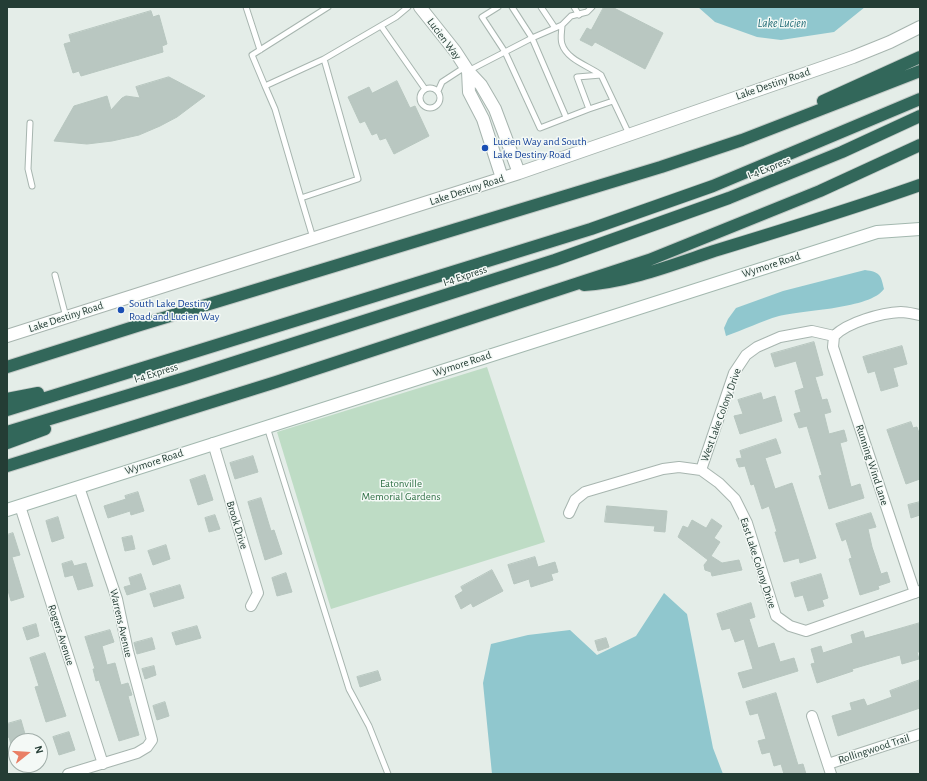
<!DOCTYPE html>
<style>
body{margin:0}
#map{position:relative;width:927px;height:781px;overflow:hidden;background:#e4ede8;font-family:"Alegreya Sans",sans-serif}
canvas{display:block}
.frame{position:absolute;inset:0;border:8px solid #243d35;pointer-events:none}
.north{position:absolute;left:8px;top:733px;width:40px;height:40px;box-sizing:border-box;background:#f4f9f6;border:1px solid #a1aea9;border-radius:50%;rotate:73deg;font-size:11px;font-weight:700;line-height:16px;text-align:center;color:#243d35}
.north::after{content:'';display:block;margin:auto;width:14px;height:18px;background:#e97f65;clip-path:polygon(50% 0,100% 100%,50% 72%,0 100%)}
</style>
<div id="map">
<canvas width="927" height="781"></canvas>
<div class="frame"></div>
<div class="north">N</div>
</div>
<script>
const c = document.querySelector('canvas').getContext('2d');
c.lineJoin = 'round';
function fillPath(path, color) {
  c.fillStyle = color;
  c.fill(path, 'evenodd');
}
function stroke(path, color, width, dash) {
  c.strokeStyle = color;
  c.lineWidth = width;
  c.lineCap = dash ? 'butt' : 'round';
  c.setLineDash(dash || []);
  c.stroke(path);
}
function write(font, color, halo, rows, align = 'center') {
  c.font = font + ' "Alegreya Sans",sans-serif';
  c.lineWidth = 3;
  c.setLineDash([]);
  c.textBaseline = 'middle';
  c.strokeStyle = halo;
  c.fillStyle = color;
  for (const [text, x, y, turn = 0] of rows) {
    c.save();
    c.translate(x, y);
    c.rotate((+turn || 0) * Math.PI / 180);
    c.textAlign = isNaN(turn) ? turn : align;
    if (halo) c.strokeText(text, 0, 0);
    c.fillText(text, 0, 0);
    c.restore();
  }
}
fillPath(new Path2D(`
 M487,367L545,542L331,609L277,432Z`), '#bedcc5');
fillPath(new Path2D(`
 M698,7H865L834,32L781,40L757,37L715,22Z
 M865,270C880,272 881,275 884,289C870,309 803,310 779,316C761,321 744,330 726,336L724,328L728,319L736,308L783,291Z
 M664,593L687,614L713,748L723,774H492L483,683L491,644L528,635L570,630L597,655L636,636Z`), '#90c7ce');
const building = new Path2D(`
 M604,7H612L663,33L645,69L595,42L592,46L580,40L587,28L591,30Z
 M151,11L153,17L159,15L167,44L162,46L163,52L81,76L79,71L73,73L64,44L71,42L69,35Z
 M169,77L205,96L177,117L160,126L139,135L112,141L87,144L54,141L74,106L107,96L111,110L122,98L126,96L140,98L136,87Z
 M397,81L410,108L415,106L429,136L394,154L386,138L380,140L377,133L372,135L365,121L360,123L348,97L369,87L372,93Z
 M814,342L823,375L815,377L822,400L827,399L831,412L824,414L829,434L844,430L847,441L840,443L851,487L860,484L864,498L829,509L819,476L822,475L807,426L799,428L794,414L801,412L795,391L804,388L796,361L775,367L771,354Z
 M902,346L907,364L893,368L898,386L881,391L875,371L868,373L863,357Z
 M761,393L763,400L775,396L782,421L740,434L734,416L743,414L738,400Z
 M911,422L913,428L917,427L920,436V479L906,484L887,430Z
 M776,439L781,453L765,458L775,489L792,483L816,558L800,563L799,558L784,562L775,532H777L769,506L762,509L754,484L751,485L745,466L739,467L736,459L742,458L740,451Z
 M253,456L258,472L235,479L230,463Z
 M205,475L213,500L198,505L190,480Z
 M138,492L144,511L131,515L130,511L108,518L104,506L126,499L125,496Z
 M261,498L271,531L274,530L282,554L265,560L248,502Z
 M920,502V515L911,518L908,505Z
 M607,506L667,511L665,532L654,531L655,526L605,522Z
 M871,513L876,527L868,529L872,547L881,574L887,572L890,582L878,586L879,589L860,595L849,559L852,558L846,539L842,541L836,524Z
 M215,515L220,529L209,532L205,518Z
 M58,517L64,538L52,542L46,521Z
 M712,519L722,526L714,538L720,542L711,556L722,563L739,560L742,570L712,576L711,572L705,570L704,565L708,560L678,537L683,526L688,528L692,520L706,528Z
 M13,533L20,555L12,557L24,597L11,601L7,587V535Z
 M132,536L135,549L125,551L122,538Z
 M166,545L170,559L153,565L148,551Z
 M535,557L538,567L555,562L558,572L551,574L553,580L531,587L529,579L514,584L508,565Z
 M72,561L74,566L86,563L93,586L78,590L73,575L65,577L62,564Z
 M492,570L503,591L473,607L471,603L461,609L455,596L463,591L461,587Z
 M286,573L292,592L277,596L272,578Z
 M141,574L146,589L127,595L124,587L131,585L129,578Z
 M821,574L828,598L822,600L824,606L808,611L803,595L795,597L791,583Z
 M180,585L184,598L154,607L150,594Z
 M751,603L755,617L749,619L758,648L774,643L780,662L794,658L798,671L743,688L738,673L753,669L744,639L735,642L730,628L722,630L717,614Z
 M920,623V652H917L919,659L902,664L900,655L852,669L853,671L817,683L811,664L815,663L811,649L821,646L823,653L853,643L851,635L863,631L865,638Z
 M36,624L39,636L27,640L23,628Z
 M197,626L201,638L176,645L172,633Z
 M110,630L114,642L102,646L107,665L115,663L121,685L128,683L132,695L128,696L139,735L119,741L99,680L96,681L93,669H95L85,637Z
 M152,638L155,649L137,654L134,643Z
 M606,638L609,647L598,651L595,641Z
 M45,653L66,716L46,722L35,687L39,686L30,658Z
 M154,666L156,675L145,679L142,669Z
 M378,671L381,680L360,687L357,677Z
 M920,680V708L838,736L832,716L852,710L850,703L864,699L867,706L892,697L890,691Z
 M776,693L798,765L803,764L806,774H784L781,764L774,766L770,752L762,754L758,741L766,739L758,713L750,715L746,702Z
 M165,702L169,716L157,720L153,706Z
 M21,720L27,741H16V755H14L9,737L7,738V724Z
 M69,732L75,750L59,755L53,737Z`);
fillPath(building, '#b9c7c1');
stroke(building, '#b7c6bf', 1);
const service = new Path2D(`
 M246,7L260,50
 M498,7L482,17L505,52L540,128L589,109L577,77L601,75L629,134
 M541,7L555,28
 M574,7L579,15
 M562,25C562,30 560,38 562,44C567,60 589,66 601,75
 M381,26L425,89
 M324,59L396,17L408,7
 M468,71L532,38L512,7
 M265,86L275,109L301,198
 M420 98a10 10 0 1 1 20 0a10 10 0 1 1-20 0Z
 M438,91L442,82L465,67
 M589,109L613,101
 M566,117L532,38L562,25L571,16L587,12L592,7
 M30,123L28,169L32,186
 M313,238L301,198L358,179L324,59L265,86L252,55L328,7
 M55,275L66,317
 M267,427L349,689L369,726L388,774`);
const minor = new Path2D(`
 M834,336L833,347L915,593
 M834,336C848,322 881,313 901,312C907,312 914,314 920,315
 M213,443L258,593L251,606
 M701,470L734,373L746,355L757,347L780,337L812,331L834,336
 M20,506L103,764
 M569,513L575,500L585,492L663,469L679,467L701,470L719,483L735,499L747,523L776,616L790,626L806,631L920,591
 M812,716L831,774
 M828,764L920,734
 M68,774L137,753L147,747L152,740L128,651L117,599L79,487`);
const tertiary = new Path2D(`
 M420,7L455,51L468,71L481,85L495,109L519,173
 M468,71L469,92L483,119L502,178
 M7,336L519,173L853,57L890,42L920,27`);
const secondary = new Path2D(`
 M7,510L877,232L920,229`);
const motorway = new Path2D(`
 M823,101L920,57
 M584,285C629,282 672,265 714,251C783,230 852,209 920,185
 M7,367L140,325L661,167L742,140L920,71
 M7,399L38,393
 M7,410L591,229L713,186L920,99
 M7,432L185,378L555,260L729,198L842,152L920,116
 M7,443L45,429
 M7,466L276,382L649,260L820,191L920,145`);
stroke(service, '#a7b5af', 7);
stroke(minor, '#a7b5af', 12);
stroke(tertiary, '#a7b5af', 14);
stroke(secondary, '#a3b8af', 14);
stroke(motorway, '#c2c9c6', 14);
stroke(service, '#fff', 5);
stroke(minor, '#fff', 10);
stroke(tertiary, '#fff', 12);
stroke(secondary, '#fff', 12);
stroke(motorway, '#32675a', 12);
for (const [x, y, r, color] of [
 [485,148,4,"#1a4fb4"],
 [121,310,4,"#1a4fb4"]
]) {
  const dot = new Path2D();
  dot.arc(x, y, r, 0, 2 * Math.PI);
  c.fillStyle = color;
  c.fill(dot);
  stroke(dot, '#f4f9f6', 1.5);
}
write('11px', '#243d35', '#f4f9f6', [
 ["Lucien Way",444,39,53],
 ["Lake Destiny Road",773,84,-19],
 ["I-4 Express",769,168,-22],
 ["Lake Destiny Road",467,190,-18],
 ["Wymore Road",771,265,-18],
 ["I-4 Express",465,276,-18],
 ["Lake Destiny Road",66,317,-18],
 ["Wymore Road",462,364,-18],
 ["I-4 Express",156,373,-17],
 ["West Lake Colony Drive",721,415,-70],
 ["Wymore Road",154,462,-18],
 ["Running Wind Lane",872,465,72],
 ["Brook Drive",237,525,73],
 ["East Lake Colony Drive",758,563,72],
 ["Warrens Avenue",121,623,77],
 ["Rogers Avenue",61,635,72],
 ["Rollingwood Trail",874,749,-18]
]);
write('11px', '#164399', '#f4f9f6', [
 ["Lucien Way and South",493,142],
 ["Lake Destiny Road",493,155],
 ["South Lake Destiny",129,304],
 ["Road and Lucien Way",129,317]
], 'left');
write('11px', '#317147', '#f4f9f6', [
 ["Eatonville",401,484],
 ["Memorial Gardens",401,497]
]);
write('italic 12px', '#226c76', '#f4f9f6', [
 ["Lake Lucien",782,23]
]);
</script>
